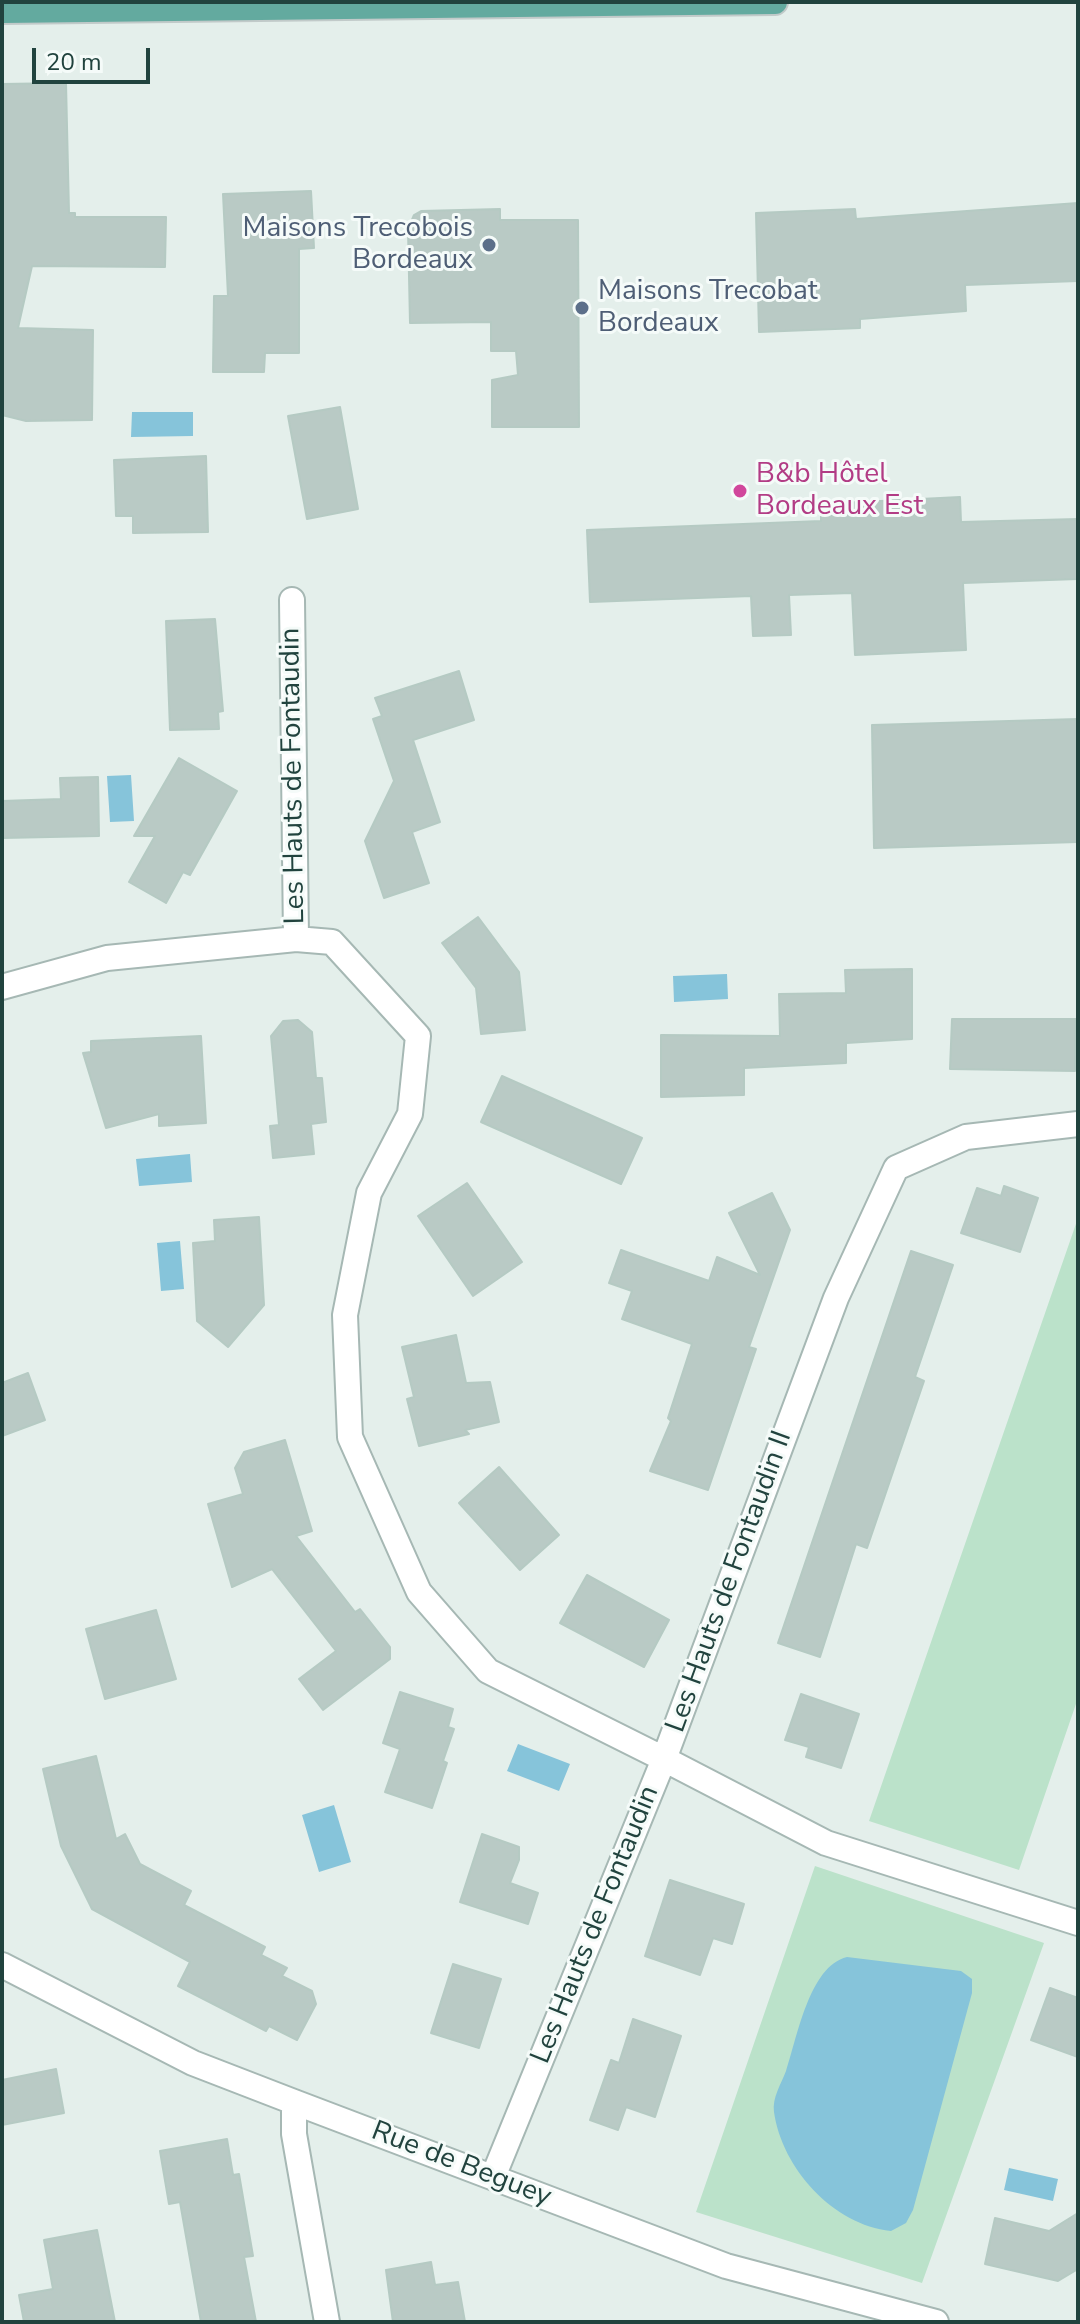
<!DOCTYPE html>
<meta charset="utf-8">
<style>
body{margin:0}
#map{position:relative;width:1080px;height:2324px;overflow:hidden;background:#e4efeb;font-family:"Nunito Sans",sans-serif}
canvas{display:block}
.frame{position:absolute;inset:0;border:4px solid #21433e;pointer-events:none}
.scale{position:absolute;left:32px;top:48px;width:118px;height:36px;box-sizing:border-box;border:4px solid #21433e;border-top:0;padding-left:10px;font-size:24px;line-height:28px;white-space:nowrap;color:#21433e;-webkit-text-stroke:6px #f5fbf9;paint-order:stroke}
</style>
<div id="map">
<canvas width="1080" height="2324"></canvas>
<div class="frame"></div>
<div class="scale">20 m</div>
</div>
<script>
const c = document.querySelector('canvas').getContext('2d');
c.lineJoin = 'round';
function fillPath(path, color) {
  c.fillStyle = color;
  c.fill(path, 'evenodd');
}
function stroke(path, color, width, dash) {
  c.strokeStyle = color;
  c.lineWidth = width;
  c.lineCap = dash ? 'butt' : 'round';
  c.setLineDash(dash || []);
  c.stroke(path);
}
function write(font, color, halo, rows, align = 'center') {
  c.font = font + ' "Nunito Sans",sans-serif';
  c.lineWidth = 6;
  c.setLineDash([]);
  c.textBaseline = 'middle';
  c.strokeStyle = halo;
  c.fillStyle = color;
  for (const [text, x, y, turn = 0] of rows) {
    c.save();
    c.translate(x, y);
    c.rotate((+turn || 0) * Math.PI / 180);
    c.textAlign = isNaN(turn) ? turn : align;
    if (halo) c.strokeText(text, 0, 0);
    c.fillText(text, 0, 0);
    c.restore();
  }
}
fillPath(new Path2D(`
 M1078,1218V1698L1019,1870L869,1821Z
 M815,1866L1044,1943L922,2283L696,2212Z`), '#bbe2ca');
fillPath(new Path2D(`
 M132,412H193V436L131,437Z
 M131,775L134,821L110,822L107,776Z
 M727,974L728,999L674,1002L673,976Z
 M190,1154L192,1182L139,1186L136,1159Z
 M180,1241L184,1289L161,1291L157,1243Z
 M518,1744L570,1764L559,1791L507,1771Z
 M334,1805L351,1862L319,1872L302,1815Z
 M847,1957L961,1971L972,1979V1993L913,2210L906,2223L891,2231C833,2225 782,2168 774,2112C772,2098 781,2084 786,2071C797,2039 809,1966 847,1957Z
 M1009,2168L1058,2179L1053,2201L1004,2190Z`), '#86c4da');
const building = new Path2D(`
 M66,83L69,213H75V217H166L165,267L32,266L18,328L93,330L92,420L26,421L2,415V84Z
 M311,191L314,248L299,249V353H265L264,372H213L214,296H228L223,194Z
 M1078,203V281L965,285L966,311L860,319V328L759,332L756,213L855,209L856,219Z
 M500,209V220H578L579,427H492V380L518,375L516,351H491V322L410,323L408,229L414,215L421,211Z
 M340,407L358,509L307,519L288,416Z
 M206,456L208,532L133,533V516H116L114,460Z
 M960,497L961,522L1078,519V579L963,583L966,650L855,655L852,593L789,595L791,635L753,636L751,596L590,602L587,530L821,521V504Z
 M215,619L223,711L218,712L219,729L170,730L166,621Z
 M459,671L474,720L413,740L440,822L412,832L429,883L384,898L365,841L394,781L373,719L382,716L375,698Z
 M1078,719V842L874,848L872,725Z
 M179,758L237,791L190,875L183,872L166,903L129,882L155,836H134Z
 M98,777L99,836L2,838V801L61,799L60,778Z
 M478,917L519,972L525,1030L481,1034L476,988L442,943Z
 M912,969V1039L846,1043V1063L744,1068V1095L661,1097V1035L780,1036L779,994L846,993L845,970Z
 M952,1019H1076L1075,1071L950,1069Z
 M298,1020L312,1032L316,1078H322L326,1122L311,1124L314,1154L273,1158L270,1126L279,1125L271,1036L283,1021Z
 M201,1036L206,1123L159,1126V1114L106,1128L83,1053L91,1052V1041Z
 M502,1076L642,1138L621,1184L481,1122Z
 M467,1183L522,1262L473,1296L418,1216Z
 M1004,1186L1038,1198L1020,1252L961,1233L977,1188L1001,1196Z
 M772,1193L790,1230L749,1347L756,1349L708,1490L650,1471L671,1421L668,1418L692,1344L622,1319L632,1291L609,1283L621,1250L709,1281L717,1257L760,1275L729,1213Z
 M259,1217L264,1305L228,1347L197,1321L193,1243L215,1241L214,1220Z
 M911,1251L953,1265L915,1377L924,1381L867,1548L856,1544L820,1657L778,1643Z
 M456,1335L466,1383L490,1382L499,1422L465,1430L469,1434L419,1446L407,1399L414,1397L402,1347Z
 M28,1373L45,1420L2,1436V1383Z
 M285,1440L312,1531L296,1536L355,1612L360,1609L390,1647V1659L323,1710L299,1679L336,1651L272,1569L232,1587L208,1504L243,1494L235,1468L244,1452Z
 M499,1467L559,1535L520,1570L459,1503Z
 M587,1575L669,1620L644,1667L560,1623Z
 M156,1610L176,1679L105,1699L86,1629Z
 M400,1692L453,1709L448,1727L454,1729L443,1761L447,1763L432,1808L385,1792L400,1749L383,1743Z
 M801,1694L859,1714L841,1768L806,1757L809,1747L785,1740Z
 M96,1756L116,1839L125,1834L140,1864L191,1891L184,1905L265,1947L261,1955L287,1968L282,1976L312,1991L316,2004L297,2040L269,2026L266,2031L178,1986L190,1962L92,1909L61,1846L43,1769Z
 M482,1834L519,1847V1860L510,1883L538,1893L528,1924L460,1902Z
 M670,1880L744,1904L732,1944L713,1938L700,1975L645,1956Z
 M453,1964L501,1979L479,2048L431,2033Z
 M1050,1988L1078,1998V2057L1031,2040Z
 M633,2019L681,2036L655,2117L626,2107L618,2130L590,2120L611,2060L619,2063Z
 M56,2069L64,2113L2,2125V2080Z
 M227,2139L233,2175L239,2174L253,2256L244,2257L256,2322H201L180,2202L169,2204L160,2151Z
 M1078,2213V2269L1058,2281L985,2264L995,2218L1049,2231Z
 M97,2230L115,2322H24L19,2295L53,2289L44,2240Z
 M431,2262L435,2285L458,2282L465,2322H393L386,2270Z`);
fillPath(building, '#b9cac5');
stroke(building, '#b5cac3', 2);
const minor = new Path2D(`
 M292,600L296,939L332,942L418,1036L410,1114L369,1193L345,1315L350,1437L419,1592L488,1671L664,1759L493,2177
 M2,987L107,958L296,939
 M1078,1124L966,1137L896,1168L836,1298L664,1759L826,1843L1078,1923
 M2,1965L193,2063L294,2102L726,2266L936,2322
 M294,2102V2134L327,2322`);
const major = new Path2D(`
 M2,11L775,2`);
stroke(minor, '#a6b8b4', 28);
stroke(major, '#c1cac9', 28);
stroke(minor, '#fff', 24);
stroke(major, '#63aa9f', 24);
for (const [x, y, r, color] of [
 [489,245,8,"#5c6f8a"],
 [582,308,8,"#5c6f8a"],
 [740,491,8,"#d1479c"]
]) {
  const dot = new Path2D();
  dot.arc(x, y, r, 0, 2 * Math.PI);
  c.fillStyle = color;
  c.fill(dot);
  stroke(dot, '#f5fbf9', 3);
}
write('28px', '#4e5e75', '#f5fbf9', [
 ["Maisons Trecobois",473,229],
 ["Bordeaux",473,261],
 ["Maisons Trecobat",598,292,"left"],
 ["Bordeaux",598,324,"left"]
], 'right');
write('28px', '#b23c85', '#f5fbf9', [
 ["B&b Hôtel",756,475],
 ["Bordeaux Est",756,507]
], 'left');
write('28px', '#21433e', '#f5fbf9', [
 ["Les Hauts de Fontaudin",294,776,-91],
 ["Les Hauts de Fontaudin II",730,1582,-70],
 ["Les Hauts de Fontaudin",596,1925,-68],
 ["Rue de Beguey",461,2165,21]
]);
</script>
